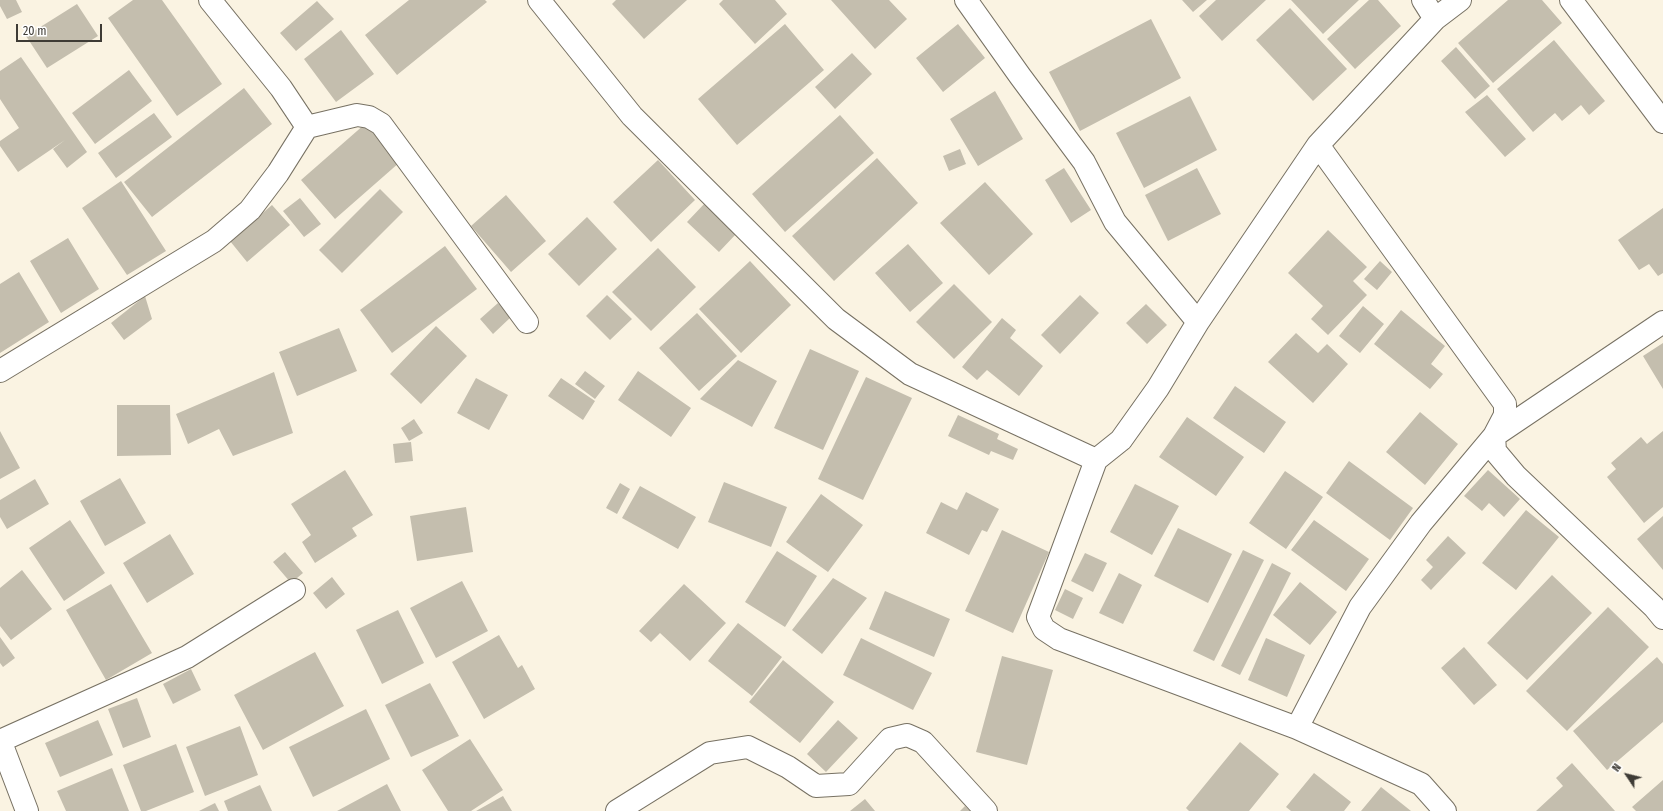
<!DOCTYPE html>
<style>
body{margin:0}
#map{position:relative;width:1663px;height:811px;overflow:hidden;background:#faf3e2;font-family:"Fira Sans Condensed",sans-serif}
canvas{display:block}
.north{position:absolute;left:1607px;top:755px;width:40px;height:40px;-webkit-text-stroke:3px #fff;paint-order:stroke;rotate:305deg;font-size:11px;font-weight:700;line-height:16px;text-align:center;color:#3e3b35}
.north::after{content:'';display:block;margin:auto;width:14px;height:18px;background:#3e3b35;clip-path:polygon(50% 0,100% 100%,50% 72%,0 100%)}
.scale{position:absolute;left:16px;top:24px;width:86px;height:18px;box-sizing:border-box;border:2px solid #3e3b35;border-top:0;padding-left:5px;font-size:12px;line-height:14px;white-space:nowrap;color:#3e3b35;-webkit-text-stroke:3px #fff;paint-order:stroke}
</style>
<div id="map">
<canvas width="1663" height="811"></canvas>
<div class="north">N</div>
<div class="scale">20 m</div>
</div>
<script>
const c = document.querySelector('canvas').getContext('2d');
c.lineJoin = 'round';
function fillPath(path, color) {
  c.fillStyle = color;
  c.fill(path, 'evenodd');
}
function stroke(path, color, width, dash) {
  c.strokeStyle = color;
  c.lineWidth = width;
  c.lineCap = dash ? 'butt' : 'round';
  c.setLineDash(dash || []);
  c.stroke(path);
}
fillPath(new Path2D(`
 M0,0H16L22,12L7,19L0,6Z
 M133,0H162L222,84L177,116L108,18Z
 M409,0H485L487,2L397,75L365,35Z
 M616,0H687L644,39L612,4Z
 M723,0H775L787,14L755,44L719,4Z
 M831,0H889L907,19L875,49Z
 M1182,0H1207L1193,12Z
 M1216,0H1266L1222,41L1199,16Z
 M1291,0H1359L1323,34Z
 M1369,0H1378L1401,26L1355,69L1327,39Z
 M1508,0H1542L1562,23L1493,83L1458,43Z
 M317,1L334,19L296,51L280,33Z
 M77,4L98,36L47,68L26,36Z
 M1290,8L1347,69L1313,101L1256,40Z
 M1151,19L1181,78L1080,131L1049,72Z
 M785,24L824,70L737,145L698,99Z
 M958,24L985,58L943,92L916,58Z
 M341,30L374,74L336,102L304,59Z
 M1554,40L1605,101L1589,115L1581,105L1562,121L1555,113L1533,132L1497,89Z
 M1456,47L1490,86L1475,99L1441,61Z
 M852,53L872,74L835,109L815,87Z
 M21,57L87,152L67,168L53,149L65,140L18,172L0,146V141L19,128L0,99V71Z
 M129,70L152,101L95,144L72,113Z
 M244,88L272,124L152,217L124,182Z
 M995,91L1023,139L978,166L950,119Z
 M1487,95L1526,139L1505,157L1465,112Z
 M1190,96L1217,150L1144,188L1116,133Z
 M154,113L172,137L116,178L98,153Z
 M840,115L874,153L785,232L752,194Z
 M365,124L400,162L335,219L301,180Z
 M960,149L966,164L949,171L943,156Z
 M877,158L918,203L834,281L792,236Z
 M658,160L695,200L651,242L613,202Z
 M1064,168L1091,210L1071,223L1045,180Z
 M1197,168L1221,214L1168,241L1145,195Z
 M121,181L166,251L127,275L82,208Z
 M985,182L1033,234L989,275L940,223Z
 M380,189L403,212L342,273L319,250Z
 M506,195L546,241L511,272L471,226Z
 M300,198L321,224L304,237L283,211Z
 M705,203L736,234L719,252L687,222Z
 M272,205L290,225L247,262L230,241Z
 M1663,208V273L1658,276L1649,264L1639,270L1618,240Z
 M587,217L617,249L579,286L548,254Z
 M1328,230L1367,267L1353,281L1367,295L1328,335L1311,319L1323,306L1288,273Z
 M68,238L99,289L61,313L30,261Z
 M908,244L943,283L910,312L875,273Z
 M445,246L477,289L392,353L360,310Z
 M658,248L696,287L651,331L612,292Z
 M750,261L791,305L741,353L699,309Z
 M1380,261L1392,272L1377,290L1364,279Z
 M19,272L49,322L0,353V284Z
 M954,284L992,322L954,359L916,322Z
 M607,295L632,319L610,340L586,316Z
 M1080,295L1099,313L1060,354L1041,335Z
 M145,296L152,319L124,340L111,323Z
 M498,303L511,317L493,334L480,319Z
 M1146,304L1167,325L1147,344L1126,323Z
 M1363,306L1384,324L1360,353L1339,336Z
 M1401,310L1445,346L1431,364L1443,374L1430,389L1374,344Z
 M697,313L737,356L699,391L659,348Z
 M1002,318L1016,330L1010,338L1043,366L1019,396L987,370L977,380L962,367Z
 M436,326L467,356L421,404L390,374Z
 M339,328L357,371L297,396L279,352Z
 M1296,333L1318,353L1327,344L1348,364L1313,403L1268,362Z
 M1663,343V389L1643,356Z
 M810,349L859,371L823,450L774,428Z
 M738,360L777,381L752,427L700,399Z
 M585,371L605,386L595,399L575,384Z
 M638,371L691,408L671,437L618,400Z
 M274,372L293,433L233,456L219,429L188,444L176,414Z
 M866,377L912,398L863,500L818,479Z
 M476,378L508,395L489,430L457,413Z
 M561,378L595,401L583,420L548,396Z
 M1235,386L1286,422L1264,453L1213,418Z
 M117,405H170L171,455L117,456Z
 M1420,412L1458,444L1425,485L1386,452Z
 M958,415L999,434L997,439L1018,449L1013,460L991,451L989,455L948,436Z
 M1187,417L1244,457L1216,496L1159,457Z
 M414,419L423,433L409,441L401,428Z
 M0,431L20,468L0,479Z
 M1663,431V507L1644,523L1607,477L1616,469L1611,463L1641,437L1647,444Z
 M411,442L413,461L395,463L393,444Z
 M1349,461L1413,508L1390,540L1326,493Z
 M345,470L373,515L352,528L357,536L315,563L302,542L311,535L291,504Z
 M1488,470L1520,499L1504,517L1489,503L1482,511L1464,496Z
 M1285,471L1323,497L1286,549L1249,523Z
 M120,478L146,523L105,546L80,501Z
 M35,479L49,504L7,529L0,517V500Z
 M724,482L787,507L771,547L708,522Z
 M620,483L630,489L617,514L606,508Z
 M1135,484L1179,506L1152,555L1110,532Z
 M640,486L696,517L678,549L622,518Z
 M966,492L999,509L987,532L982,530L969,555L926,533L941,502L957,510Z
 M821,494L863,525L828,572L786,542Z
 M466,507L473,552L417,561L410,516Z
 M1526,510L1559,537L1516,590L1482,563Z
 M1663,516V570L1637,539Z
 M70,520L105,573L64,601L29,548Z
 M1314,520L1369,559L1346,591L1291,550Z
 M1178,528L1232,554L1208,603L1154,576Z
 M1002,530L1049,552L1013,633L965,611Z
 M170,534L194,574L147,603L123,563Z
 M1448,536L1466,553L1431,590L1421,580L1433,567L1426,560Z
 M1243,550L1264,560L1214,661L1193,651Z
 M777,551L817,576L785,627L745,602Z
 M285,552L303,573L291,583L273,562Z
 M1085,553L1107,563L1093,592L1071,581Z
 M1272,563L1291,573L1240,675L1221,666Z
 M22,570L52,609L11,640L0,626V588Z
 M1119,573L1142,585L1123,624L1099,613Z
 M1552,575L1592,613L1527,680L1487,643Z
 M332,577L345,594L326,609L313,593Z
 M833,578L867,598L822,654L792,630Z
 M462,581L488,631L436,658L410,608Z
 M1300,582L1337,612L1310,645L1273,615Z
 M111,584L152,653L106,680L66,610Z
 M684,584L726,623L690,661L660,633L651,642L639,631Z
 M1065,589L1083,598L1073,619L1055,610Z
 M885,591L950,619L934,657L869,629Z
 M1608,607L1649,647L1567,731L1526,691Z
 M398,610L424,663L382,684L356,630Z
 M738,623L782,657L752,696L708,661Z
 M499,635L518,668L522,665L535,689L484,719L452,662Z
 M0,637L15,658L3,667L0,663Z
 M861,638L932,673L913,710L843,675Z
 M1266,638L1305,655L1287,697L1248,680Z
 M1464,647L1497,685L1474,705L1441,668Z
 M315,652L344,706L263,750L234,695Z
 M1002,656L1053,670L1027,765L976,752Z
 M1657,657L1663,664V722L1607,770L1573,731Z
 M783,660L834,702L800,743L749,702Z
 M191,669L201,690L173,704L163,684Z
 M430,683L459,736L411,757L385,705Z
 M137,698L151,737L123,748L108,709Z
 M366,709L390,759L313,797L289,747Z
 M98,720L113,755L60,777L45,743Z
 M838,720L858,738L826,772L807,754Z
 M240,726L258,775L205,796L186,747Z
 M470,739L503,790L471,811H448L422,770Z
 M1240,742L1279,774L1249,811H1189L1186,808Z
 M176,744L194,792L146,811H141L123,765Z
 M1572,763L1615,811H1536L1563,786L1556,778Z
 M112,768L129,811H66L57,791Z
 M1314,773L1351,802L1344,811H1291L1286,807Z
 M1663,780V811H1636L1632,807Z
 M387,784L401,811H337Z
 M260,785L272,811H228L224,801Z
 M1381,787L1411,811H1361Z
 M503,796L512,811H476Z
 M865,799L875,811H850Z
 M215,803L219,811H199Z
 M965,806L970,811H960Z`), '#c4beae');
const minor = new Path2D(`
 M539,0L632,116L836,319L910,374L1096,460L1121,440L1158,388L1198,322L1318,145L1435,19L1423,0
 M966,0L1020,76L1084,162L1115,222L1198,322
 M1571,0L1663,122
 M1435,19L1460,0
 M307,127L357,115L369,117L381,124L527,322
 M1318,145L1505,404V415L1494,436L1495,451L1516,476L1654,607L1663,618
 M0,371L214,241L250,210L278,173L307,127L281,88L210,0
 M1096,460L1038,617L1044,629L1059,639L1297,728L1421,784L1445,811
 M1297,728L1360,607L1421,523L1494,436L1663,322
 M0,740L27,811
 M0,741L187,657L294,590
 M617,811L710,753L748,747L788,767L816,786L849,784L890,739L907,735L923,742L986,811`);
stroke(minor, '#777163', 24);
stroke(minor, '#fff', 22);
</script>
